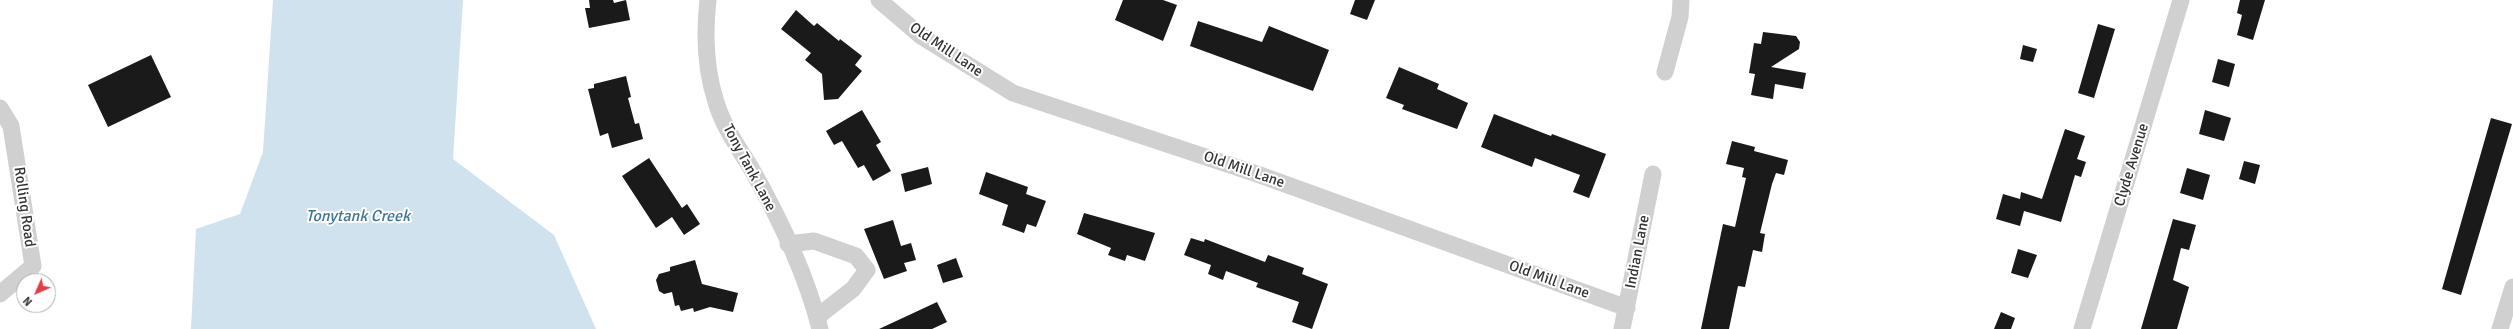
<!DOCTYPE html>
<style>
body{margin:0}
#map{position:relative;width:2513px;height:329px;overflow:hidden;background:#fff;font-family:Signika,sans-serif}
canvas{display:block}
.north{position:absolute;left:16px;top:273px;width:40px;height:40px;box-sizing:border-box;background:#fff;border:1px solid #adadad;border-radius:50%;rotate:225deg;font-size:11px;font-weight:700;line-height:16px;text-align:center;color:#333}
.north::after{content:'';display:block;margin:auto;width:14px;height:18px;background:#e63946;clip-path:polygon(50% 0,100% 100%,50% 72%,0 100%)}
</style>
<div id="map">
<canvas width="2513" height="329"></canvas>
<div class="north">N</div>
</div>
<script>
const c = document.querySelector('canvas').getContext('2d');
c.lineJoin = 'round';
function fillPath(path, color) {
  c.fillStyle = color;
  c.fill(path, 'evenodd');
}
function stroke(path, color, width, dash) {
  c.strokeStyle = color;
  c.lineWidth = width;
  c.lineCap = dash ? 'butt' : 'round';
  c.setLineDash(dash || []);
  c.stroke(path);
}
function write(font, color, halo, rows, align = 'center') {
  c.font = font + ' Signika,sans-serif';
  c.lineWidth = 4;
  c.setLineDash([]);
  c.textBaseline = 'middle';
  c.strokeStyle = halo;
  c.fillStyle = color;
  for (const [text, x, y, turn = 0] of rows) {
    c.save();
    c.translate(x, y);
    c.rotate((+turn || 0) * Math.PI / 180);
    c.textAlign = isNaN(turn) ? turn : align;
    if (halo) c.strokeText(text, 0, 0);
    c.fillText(text, 0, 0);
    c.restore();
  }
}
fillPath(new Path2D(`
 M273,0H463L453,159L554,235L596,329H191L196,229L240,214L263,152Z`), '#cfe2ee');
fillPath(new Path2D(`
 M589,0H613L614,3L626,0L630,20L589,28L585,8H590Z
 M1123,0H1163L1177,5L1163,41L1115,20Z
 M1355,0H1375L1367,20L1350,14Z
 M2240,0H2265L2253,40L2237,35L2242,15L2237,13Z
 M796,10L814,26L817,23L839,41L840,39L862,56L855,65L862,71L838,99L824,100L822,74L805,60L811,53L781,29Z
 M1198,21L1262,42L1269,26L1329,50L1313,91L1190,46Z
 M2098,24L2115,29L2094,98L2078,93Z
 M1763,32L1796,36L1800,42L1799,49L1771,67L1806,73L1803,89L1775,84L1773,99L1751,95L1755,74L1749,73L1754,43L1761,44Z
 M2023,45L2037,49L2033,62L2020,59Z
 M151,55L171,97L108,127L88,85Z
 M2218,59L2235,64L2229,87L2212,82Z
 M1399,67L1439,84L1437,89L1468,103L1457,129L1402,109L1404,105L1386,98Z
 M626,76L631,97L628,98L635,124L639,123L643,139L612,148L608,133L600,136L588,89L594,88V84Z
 M862,110L881,142L876,145L891,171L873,181L864,165L858,168L842,141L834,145L826,131Z
 M2205,110L2231,118L2224,141L2199,134Z
 M1494,114L1551,136L1552,134L1606,154L1589,198L1573,192L1580,175L1535,158L1532,167L1481,147Z
 M2491,118L2512,124L2461,295L2442,289Z
 M2065,129L2085,136L2077,159L2086,162L2081,177L2075,175L2061,222L2024,211L2020,226L1996,219L2003,194L2020,199L2021,192L2042,199Z
 M1732,141L1755,147L1754,151L1788,160L1784,175L1776,173L1772,184L1760,233L1765,234L1762,252L1753,250L1745,287L1738,286L1729,329H1701L1723,224L1735,227L1746,178L1742,177L1744,168L1726,164Z
 M649,158L682,208L687,204L700,224L684,235L672,217L656,228L622,176Z
 M2244,161L2260,165L2255,184L2239,179Z
 M928,167L932,184L905,192L901,174Z
 M2187,168L2210,175L2203,200L2180,193Z
 M986,172L1028,187L1026,194L1046,201L1036,227L1027,224L1024,233L1002,225L1008,205L979,194Z
 M1084,213L1155,233L1145,261L1127,255L1125,261L1108,255L1111,248L1077,234Z
 M2173,219L2196,225L2189,250L2181,248L2173,280L2189,287L2177,329H2141Z
 M893,220L901,246L911,243L916,260L904,263L907,271L884,279L864,229Z
 M1191,238L1204,242L1205,239L1265,262L1268,255L1304,268L1302,274L1328,284L1312,329L1292,322L1299,302L1256,287L1258,283L1226,271L1223,280L1208,274L1211,265L1184,255Z
 M2018,249L2037,255L2028,278L2011,273Z
 M956,258L963,277L943,283L937,265Z
 M695,260L702,284L738,293L733,312L710,307L694,312L693,308L681,311L679,305L675,306L672,292L664,294L659,291L656,280L659,274L670,271V267Z
 M937,302L947,322L932,329H879Z
 M2001,312L2015,318L2011,329H1994Z`), '#1a1a1a');
stroke(new Path2D(`
 M708,0C704,35 705,68 716,102C723,126 738,147 751,168C780,219 806,273 820,329
 M879,0L921,36L1013,93L1260,175L1627,308
 M1665,72L1680,17L1681,0
 M0,108L11,126L33,266L0,294
 M788,244L814,241L856,256L867,270L853,289L817,317
 M1622,329L1653,174
 M2082,329L2181,0
 M2500,329L2513,287`), '#d0d0d0', 17);
write('15px', '#333', '#fff', [
 ["Old Mill Lane",946,50,34],
 ["Clyde Avenue",2132,165,-73],
 ["Tony Tank Lane",749,168,62],
 ["Old Mill Lane",1244,170,19],
 ["Rolling Road",24,207,82],
 ["Indian Lane",1638,252,-79],
 ["Old Mill Lane",1549,280,20]
]);
write('italic 16px', '#3f7597', '#fff', [
 ["Tonytank Creek",358,217]
]);
</script>
